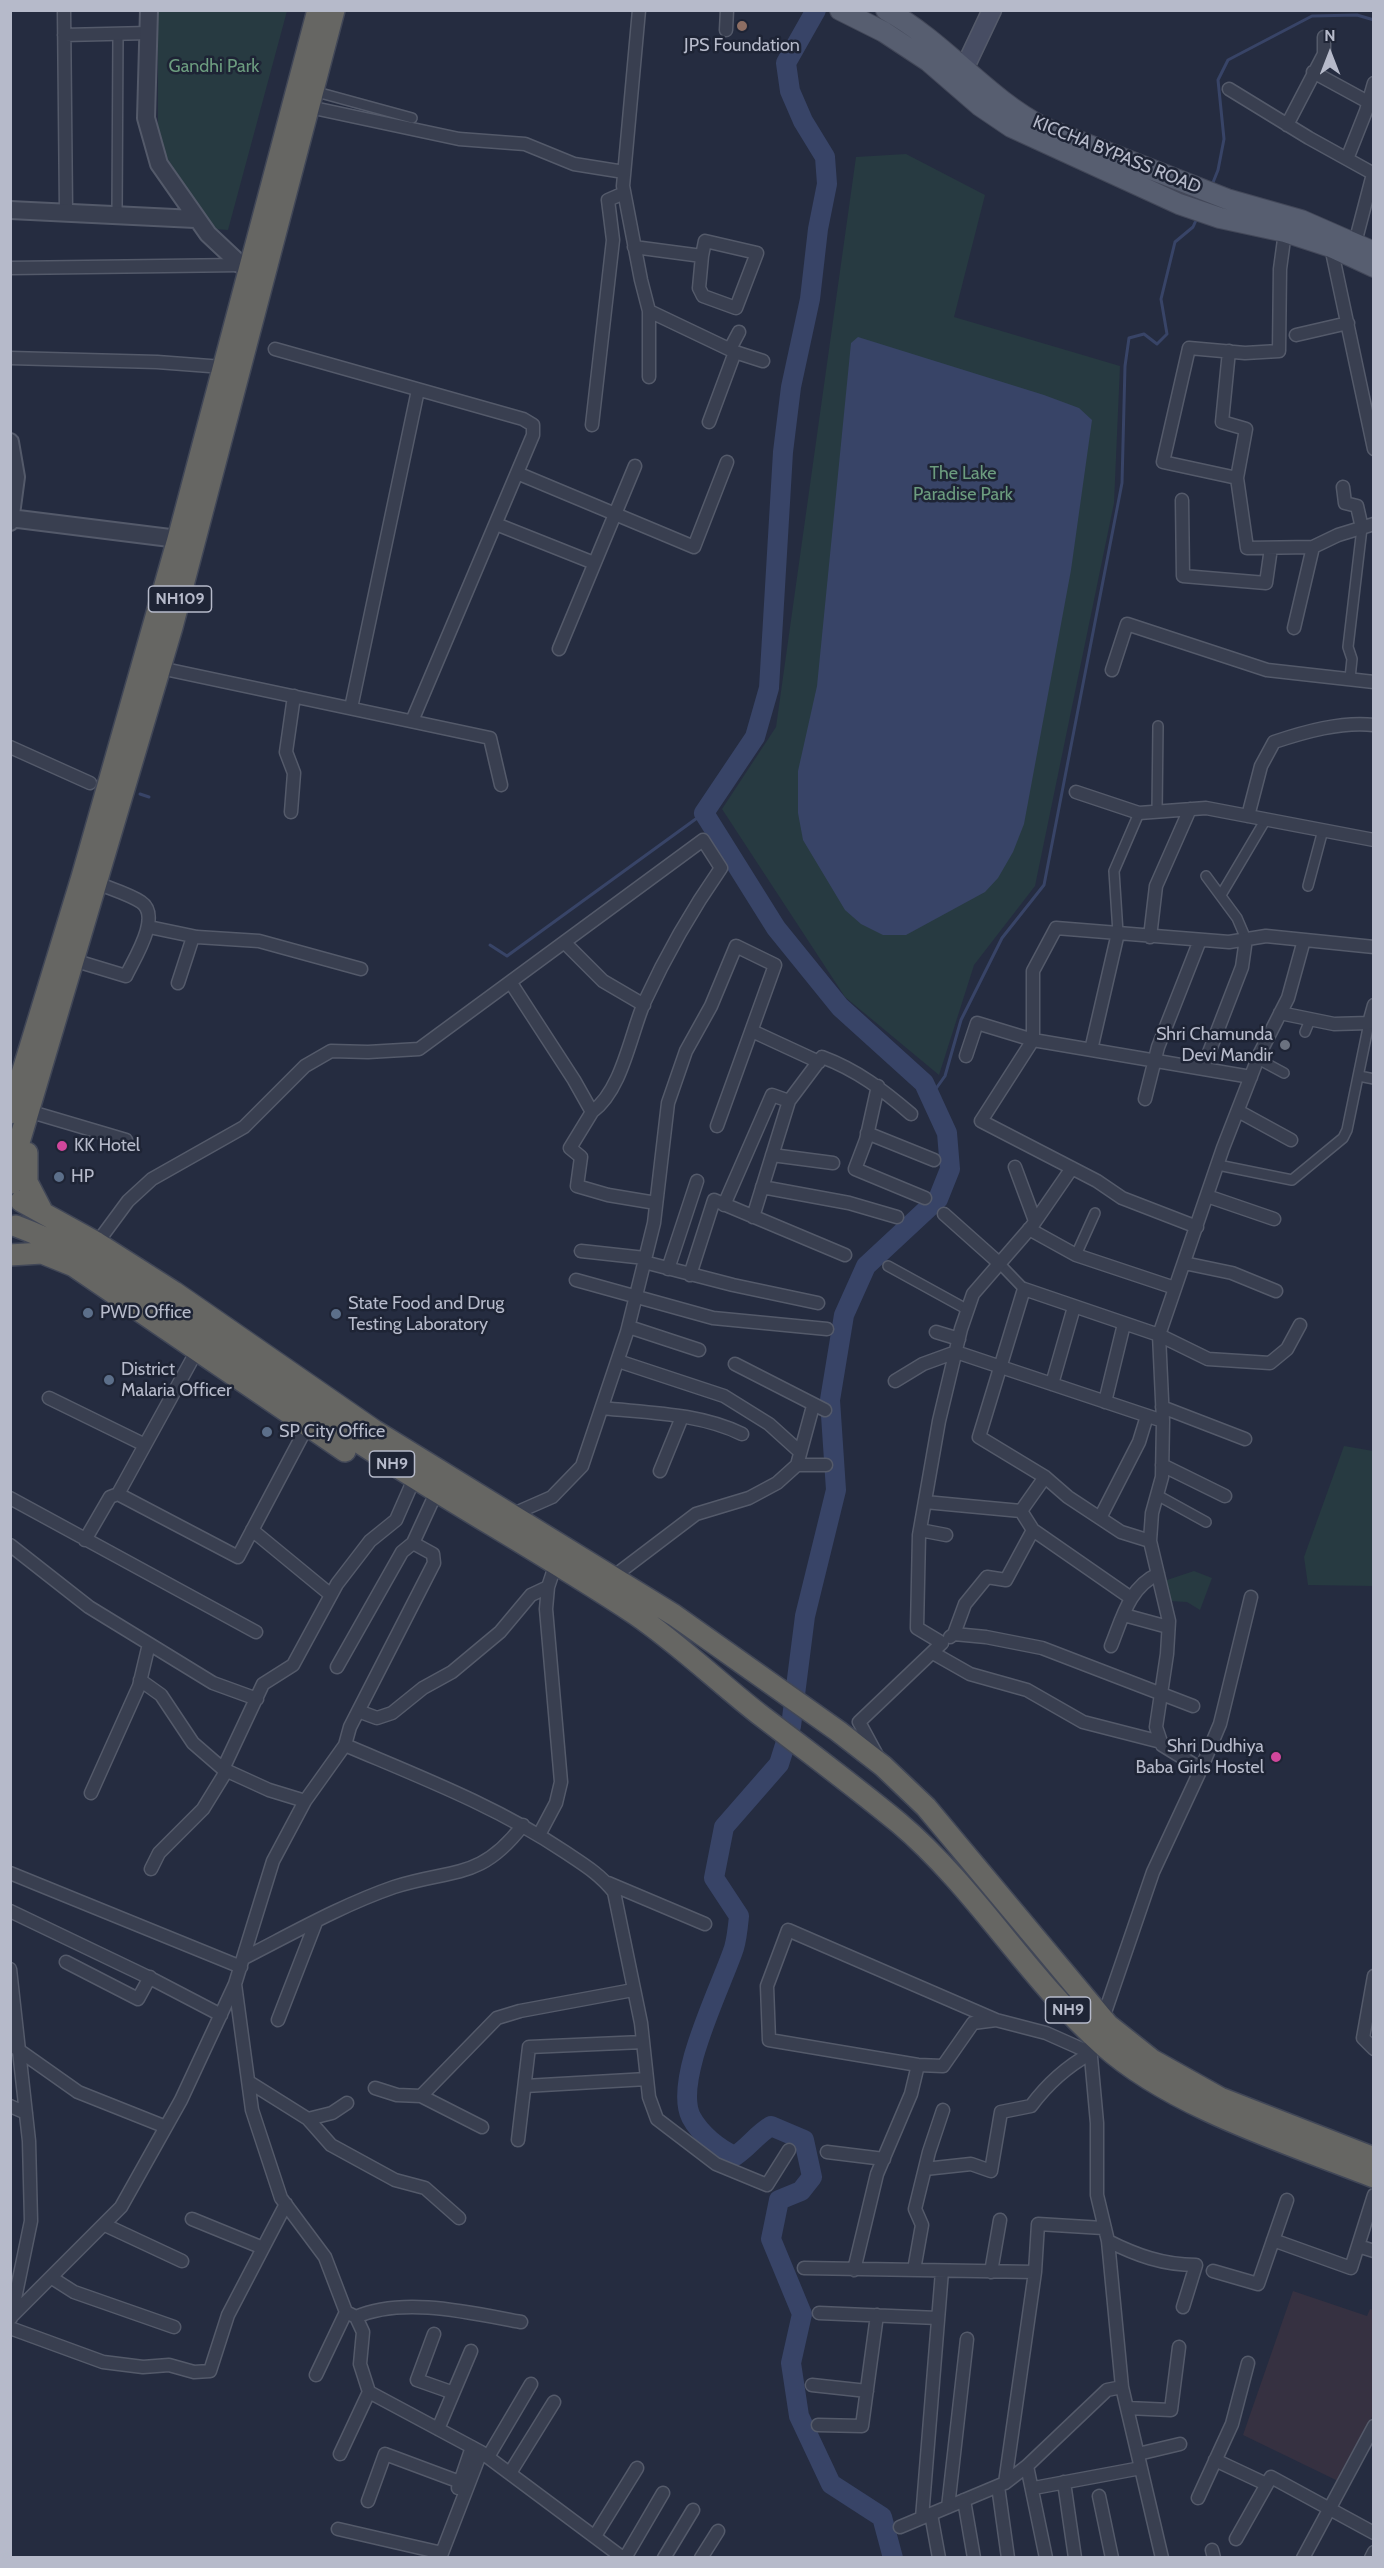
<!DOCTYPE html>
<style>
body{margin:0}
#map{position:relative;width:1384px;height:2568px;overflow:hidden;background:#252c40;font-family:Cabin,sans-serif}
canvas{display:block}
.frame{position:absolute;inset:0;border:12px solid #b6baca;pointer-events:none}
.north{position:absolute;left:1300px;top:24px;width:60px;height:60px;-webkit-text-stroke:4px #1e2435;paint-order:stroke;rotate:0deg;font-size:16px;font-weight:700;line-height:24px;text-align:center;color:#b6baca}
.north::after{content:'';display:block;margin:auto;width:21px;height:27px;background:#b6baca;clip-path:polygon(50% 0,100% 100%,50% 72%,0 100%)}
</style>
<div id="map">
<canvas width="1384" height="2568"></canvas>
<div class="frame"></div>
<div class="north">N</div>
</div>
<script>
const c = document.querySelector('canvas').getContext('2d');
c.lineJoin = 'round';
function fillPath(path, color) {
  c.fillStyle = color;
  c.fill(path, 'evenodd');
}
function stroke(path, color, width, dash) {
  c.strokeStyle = color;
  c.lineWidth = width;
  c.lineCap = dash ? 'butt' : 'round';
  c.setLineDash(dash || []);
  c.stroke(path);
}
function write(font, color, halo, rows, align = 'center') {
  c.font = font + ' Cabin,sans-serif';
  c.lineWidth = 5;
  c.setLineDash([]);
  c.textBaseline = 'middle';
  c.strokeStyle = halo;
  c.fillStyle = color;
  for (const [text, x, y, turn = 0] of rows) {
    c.save();
    c.translate(x, y);
    c.rotate((+turn || 0) * Math.PI / 180);
    c.textAlign = isNaN(turn) ? turn : align;
    if (halo) c.strokeText(text, 0, 0);
    c.fillText(text, 0, 0);
    c.restore();
  }
}
fillPath(new Path2D(`
 M1293,2291L1367,2316L1370,2309L1373,2310V2415L1338,2481L1243,2435Z`), '#363141');
fillPath(new Path2D(`
 M158,11H287L228,230L215,229L203,216L158,143Z
 M906,154L985,195L954,317L1120,366L1114,503L1035,886L974,965L939,1075L845,997L722,809L776,727L856,157Z
 M1344,1446L1373,1451V1586L1308,1585L1304,1557Z
 M1194,1571L1212,1578L1200,1610L1187,1602L1170,1601L1164,1581Z`), '#273a41');
fillPath(new Path2D(`
 M858,337L1044,395L1079,408L1092,420L1071,570L1024,824L1013,852L998,878L985,892L906,935H883L861,924L845,910L803,840L798,813V771L817,686L851,343Z`), '#384467');
stroke(new Path2D(`
 M1212,185L1218,170L1224,139L1218,80L1228,60L1312,16L1357,15L1374,20
 M140,794L149,797
 M490,945L507,956L704,813
 M930,1097L945,1076L961,1020L1002,938L1044,885L1122,483L1125,366L1129,338L1144,334L1157,344L1167,334L1161,299L1175,242L1193,227L1197,218`), '#384467', 3);
stroke(new Path2D(`
 M816,10L786,63L790,91L803,121L825,157L827,184L818,229L810,299L791,387L783,452L769,688L755,737L704,813L776,928L840,1007L924,1083L947,1133L950,1169L938,1199L866,1266L844,1315L830,1400L836,1490L805,1616L791,1726L779,1764L724,1827L714,1878L739,1916C738,1926 737,1938 734,1948C722,1985 673,2080 691,2117C700,2134 719,2149 735,2156C749,2147 757,2134 771,2126L804,2140L812,2177L801,2191L779,2200L771,2239L802,2314L791,2363L799,2416L831,2484L882,2517L893,2558`), '#384467', 20);
const pedestrian = new Path2D(`
 M313,91L412,118
 M117,214L118,34
 M1350,678L1352,659L1348,647L1362,528
 M1157,812L1158,726
 M1206,876L1237,918L1246,939
 M1308,886L1323,830
 M1221,895L1266,819
 M1118,933L1114,871L1139,813
 M1305,1032L1310,1020
 M1258,1059L1284,1073
 M1359,1076L1374,1079
 M1218,1165L1292,1180L1343,1138L1347,1130L1369,1023
 M1076,1255L1095,1213
 M999,1263L1024,1289
 M888,1266L968,1310
 M1157,1495L1206,1522`);
const minor = new Path2D(`
 M64,10L66,211
 M639,10L623,186L641,280L649,311L735,352L763,361
 M726,30L727,10
 M64,35L149,33
 M1313,72L1368,102
 M1229,89L1309,138L1374,174
 M309,107L459,139L525,144L574,164L624,172
 M1287,125L1324,54V37
 M1347,159L1366,111L1374,83
 M1285,232L1280,269L1279,351L1245,353L1189,348L1163,462L1237,478L1247,548L1313,547L1338,535L1374,524
 M1355,243L1373,174
 M634,247L702,256L699,288L703,296L736,308L757,253L705,241L702,256
 M1331,247L1374,449
 M10,268L241,265
 M1296,335L1348,323
 M275,349L523,419L533,425V435L412,721
 M730,349L739,332
 M1229,351L1222,422L1246,429L1237,478
 M10,358L157,362L223,367
 M649,377V311
 M709,422L735,352
 M592,425L613,240L608,200L624,193
 M517,473L694,547L727,462
 M1343,487L1345,503L1357,506L1362,528
 M1182,500L1183,576L1266,583L1271,548
 M496,524L594,563
 M1294,628L1313,547
 M559,649L635,466
 M160,668L490,738L501,785
 M1112,670L1127,624L1267,670L1374,682
 M351,708L418,390
 M10,747L90,783
 M1076,792L1139,813L1206,808L1374,840
 M291,812L294,773L286,752L294,696
 M1248,816L1261,766L1274,742C1304,732 1342,721 1374,725
 M149,927L197,937L259,941L361,969
 M1150,937L1156,886L1190,809
 M565,943L603,981L644,1005
 M73,960L126,976C134,959 162,916 141,902C129,894 111,889 97,883
 M178,983L193,937
 M511,983L574,1080L592,1112L570,1148L581,1157L577,1186L608,1195L656,1203
 M1280,1013L1334,1024L1369,1023L1374,1005
 M752,1031L819,1062
 M1091,1050L1118,933
 M966,1056L977,1023L1033,1040L1251,1077
 M1203,1068L1242,967L1246,939
 M878,1086L866,1140L855,1169L925,1198
 M1145,1099L1158,1047L1200,940
 M28,1111L126,1140
 M1238,1111L1291,1140
 M867,1133L934,1160
 M772,1155L833,1163
 M1015,1167L1035,1221
 M762,1187L849,1203L897,1217
 M1207,1196L1274,1219
 M724,1205L772,1095L789,1101
 M944,1214L999,1263
 M753,1217L789,1101L822,1057C857,1070 883,1090 911,1114
 M1197,1227L1122,1198L1097,1181L981,1121L1033,1040V971L1056,928L1229,942L1266,936L1374,947
 M1029,1229L1076,1255L1175,1288
 M97,1243L128,1201L152,1179L244,1127L305,1066L331,1051L368,1052L419,1049L703,840L721,868C691,911 666,955 644,1003C630,1036 622,1090 592,1112
 M581,1251L645,1258
 M644,1262L733,1285L818,1303
 M1184,1263L1232,1273L1276,1291
 M668,1269L697,1181
 M690,1275L714,1200L845,1255
 M576,1280L713,1318L827,1329
 M629,1327L699,1350
 M936,1332L959,1339
 M618,1361L724,1396L769,1424L800,1452
 M735,1364L825,1410
 M895,1381L923,1364L956,1352L1163,1421
 M1052,1384L1074,1307
 M49,1398L145,1445
 M1105,1402L1124,1324
 M1162,1407L1245,1439
 M602,1408C648,1413 699,1413 742,1434
 M797,1465H826
 M1162,1465L1225,1496
 M660,1471L682,1417
 M118,1494L238,1557L310,1421
 M10,1498L256,1632
 M925,1502L1021,1511L1045,1477
 M1021,1511L1033,1530L1131,1598
 M511,1515L552,1497L582,1466L627,1332L654,1223L668,1103L686,1051L711,1006L736,946L775,965L717,1126
 M1100,1518L1139,1442L1147,1416
 M252,1530L331,1595
 M920,1530L946,1535
 M85,1540L110,1497L118,1494L200,1345
 M1150,1541L1121,1532L1068,1497L1045,1477L979,1437L1024,1289L1159,1335L1208,1359L1270,1363L1287,1349L1300,1325
 M10,1545L89,1607L213,1683L257,1699
 M613,1577L696,1514L749,1498L777,1483L797,1465L813,1406
 M1124,1615L1168,1627
 M954,1634L986,1637L1042,1648L1193,1706
 M950,1637L954,1634L965,1604L987,1577L1006,1580L1033,1530
 M1111,1646C1122,1619 1129,1587 1158,1574
 M933,1653L970,1674L1027,1690L1083,1722L1161,1742
 M337,1667L402,1552L413,1543
 M140,1680L161,1695L193,1743L223,1769L269,1790L305,1801
 M358,1711L377,1718L392,1713L423,1688L452,1672L500,1632L531,1595L548,1587
 M345,1745C420,1777 496,1806 565,1852C583,1864 600,1874 614,1892L641,2023L649,2097L657,2119L716,2164L767,2185L789,2150
 M878,1757L859,1722L942,1643L917,1628L919,1535L939,1421L961,1329L973,1294L1032,1226L1072,1168
 M223,1769L263,1684L293,1665L337,1584L370,1541L396,1520L414,1479
 M1201,1769L1220,1724L1251,1597
 M91,1793L139,1686L149,1644
 M539,1835L556,1803L561,1782L546,1609L548,1587L556,1563
 M151,1869L159,1853L203,1809L227,1770
 M10,1873L241,1967
 M608,1883L705,1924
 M10,1911L152,1979L221,2015
 M244,1958C293,1933 342,1905 394,1887C453,1868 480,1881 523,1825
 M66,1962L138,1999L150,1977
 M10,1969L29,2141L31,2221L11,2318
 M1374,1976L1363,2038L1374,2049
 M235,1984L252,2110L281,2198L325,2257L346,2312L356,2317L363,2332L360,2364L369,2392L481,2452L623,2558
 M1103,2018L1153,1872L1201,1769L1162,1745L1156,1727L1167,1654L1169,1621L1150,1541L1152,1513L1162,1477L1163,1421L1159,1335L1223,1148L1260,1053L1288,998L1304,940
 M278,2020L316,1922
 M996,2020L973,2023L943,2066L918,2065L769,2040L767,1986L788,1930L996,2020L1046,2033L1091,2053
 M10,2044L78,2092L166,2127
 M1090,2046L1097,2123V2195L1108,2241L1122,2387L1162,2558
 M249,2082L308,2119L332,2113L347,2103
 M525,2086L647,2079
 M375,2088L397,2095L421,2096L482,2127
 M421,2096L497,2018L520,2011L633,1990
 M10,2106L26,2113
 M308,2119L331,2145L395,2180L425,2188L459,2218
 M518,2140L529,2047L643,2042
 M827,2152L884,2159
 M925,2169L971,2164L991,2171L1001,2112L1031,2106C1048,2083 1066,2067 1091,2053
 M192,2219L263,2248
 M105,2225L182,2261
 M1273,2240L1351,2268L1374,2195
 M1108,2241C1136,2255 1163,2265 1196,2265L1183,2307
 M1358,2246L1374,2251
 M804,2268L1035,2272
 M854,2270L877,2174L911,2094L918,2065
 M914,2270L922,2225L915,2209L929,2152L943,2110
 M1213,2271L1258,2284L1287,2200
 M991,2272L1000,2220
 M52,2278L74,2292L174,2327
 M819,2313L938,2318
 M11,2317L121,2207L181,2100L235,1984L273,1861L305,1801L345,1745L350,1727L434,1563L433,1554L413,1543L436,1493
 M356,2317C403,2296 472,2313 521,2322
 M10,2328L103,2362L143,2367L169,2365L194,2372L210,2371L228,2315L286,2204
 M434,2334L417,2380L451,2392
 M316,2375L346,2312
 M812,2385L867,2391
 M1127,2408L1171,2410L1179,2347
 M818,2425L862,2426L877,2315
 M438,2429L471,2351
 M340,2454L369,2392
 M1138,2454L1180,2444
 M488,2457L531,2384
 M1215,2460L1266,2484
 M1027,2466L1046,2558
 M510,2473L554,2402
 M1064,2482L1075,2558
 M1005,2483L1035,2272L1038,2224L1103,2228
 M998,2486L1008,2558
 M458,2488L472,2447
 M1034,2488L1141,2468
 M1099,2496L1112,2558
 M1198,2498L1232,2424L1248,2363
 M964,2500L974,2558
 M368,2501L385,2454L460,2482
 M948,2507L967,2339
 M931,2514L939,2558
 M922,2518L942,2271
 M900,2527L1005,2483L1027,2466L1107,2390L1122,2387
 M338,2529L442,2553
 M595,2536L637,2468
 M1236,2539L1271,2477L1374,2533
 M1212,2550L1214,2558
 M440,2558L481,2452
 M625,2558L663,2493
 M664,2558L693,2510
 M701,2558L718,2531
 M1303,2558L1374,2426
 M1371,2558L1374,2552`);
const tertiary = new Path2D(`
 M149,10L146,118L159,164L208,234L241,265L250,266
 M10,210L195,219
 M10,442L16,477L10,522
 M10,518L178,539`);
const secondary = new Path2D(`
 M955,80L965,67L992,10`);
const primary = new Path2D(`
 M840,10L884,32L928,61L980,106L1011,127L1179,204L1220,218L1285,232L1331,247L1374,267
 M886,10C945,42 985,97 1043,127L1227,199L1301,220L1374,252`);
const trunk = new Path2D(`
 M10,1113L82,877L178,539L318,10
 M27,1153V1182L41,1209
 M12,1183L15,1156L172,627L334,10
 M21,1201L97,1243L174,1292L375,1431L674,1615L838,1731L883,1766L926,1807L1108,2025L1152,2060L1220,2098L1374,2158
 M16,1226C131,1269 235,1359 336,1427C433,1493 537,1549 635,1614C679,1644 718,1682 759,1714C806,1750 853,1785 899,1823C976,1888 1027,1978 1103,2045C1172,2107 1287,2143 1374,2177
 M10,1255L42,1253L74,1266L345,1451`);
stroke(pedestrian, '#545a6a', 12);
stroke(minor, '#545a6a', 15);
stroke(tertiary, '#545a6a', 20);
stroke(secondary, '#545a6a', 21);
stroke(primary, '#434859', 22);
stroke(trunk, '#414757', 24);
stroke(pedestrian, '#393f50', 9);
stroke(minor, '#393f50', 12);
stroke(tertiary, '#393f50', 16);
stroke(secondary, '#474d63', 18);
stroke(primary, '#575e70', 20);
stroke(trunk, '#666663', 21);
for (const [x, y, r, color] of [
 [742,26,6,"#8d6e63"],
 [1285,1045,6,"#6b7280"],
 [62,1146,6,"#d1479c"],
 [59,1177,6,"#5c6f8a"],
 [88,1313,6,"#5c6f8a"],
 [336,1314,6,"#5c6f8a"],
 [109,1380,6,"#5c6f8a"],
 [267,1432,6,"#5c6f8a"],
 [1276,1757,6,"#d1479c"]
]) {
  const dot = new Path2D();
  dot.arc(x, y, r, 0, 2 * Math.PI);
  c.fillStyle = color;
  c.fill(dot);
  stroke(dot, '#1e2435', 2);
}
for (const [x, y, w] of [
 [180,599,63],
 [392,1464,45],
 [1068,2010,45]
]) {
  const box = new Path2D();
  box.roundRect(x - w / 2, y - 13, w, 26, 4.5);
  c.fillStyle = '#1e2435';
  c.fill(box);
  stroke(box, '#b6baca', 1.5);
}
write('bold 16px', '#b6baca', null, [
 ["NH109",180,599],
 ["NH9",392,1464],
 ["NH9",1068,2010]
]);
write('18px', '#b6baca', '#1e2435', [
 ["JPS Foundation",742,46,"center"],
 ["Shri Chamunda",1273,1035,"right"],
 ["Devi Mandir",1273,1056,"right"],
 ["KK Hotel",74,1146],
 ["HP",71,1177],
 ["State Food and Drug",348,1304],
 ["Testing Laboratory",348,1325],
 ["PWD Office",100,1313],
 ["District",121,1370],
 ["Malaria Officer",121,1391],
 ["SP City Office",279,1432],
 ["Shri Dudhiya",1264,1747,"right"],
 ["Baba Girls Hostel",1264,1768,"right"]
], 'left');
write('18px', '#6c9c7f', '#1e2435', [
 ["Gandhi Park",214,67],
 ["The Lake",963,474],
 ["Paradise Park",963,495]
]);
write('18px', '#b6baca', '#1e2435', [
 ["KICCHA BYPASS ROAD",1117,155,22]
]);
</script>
